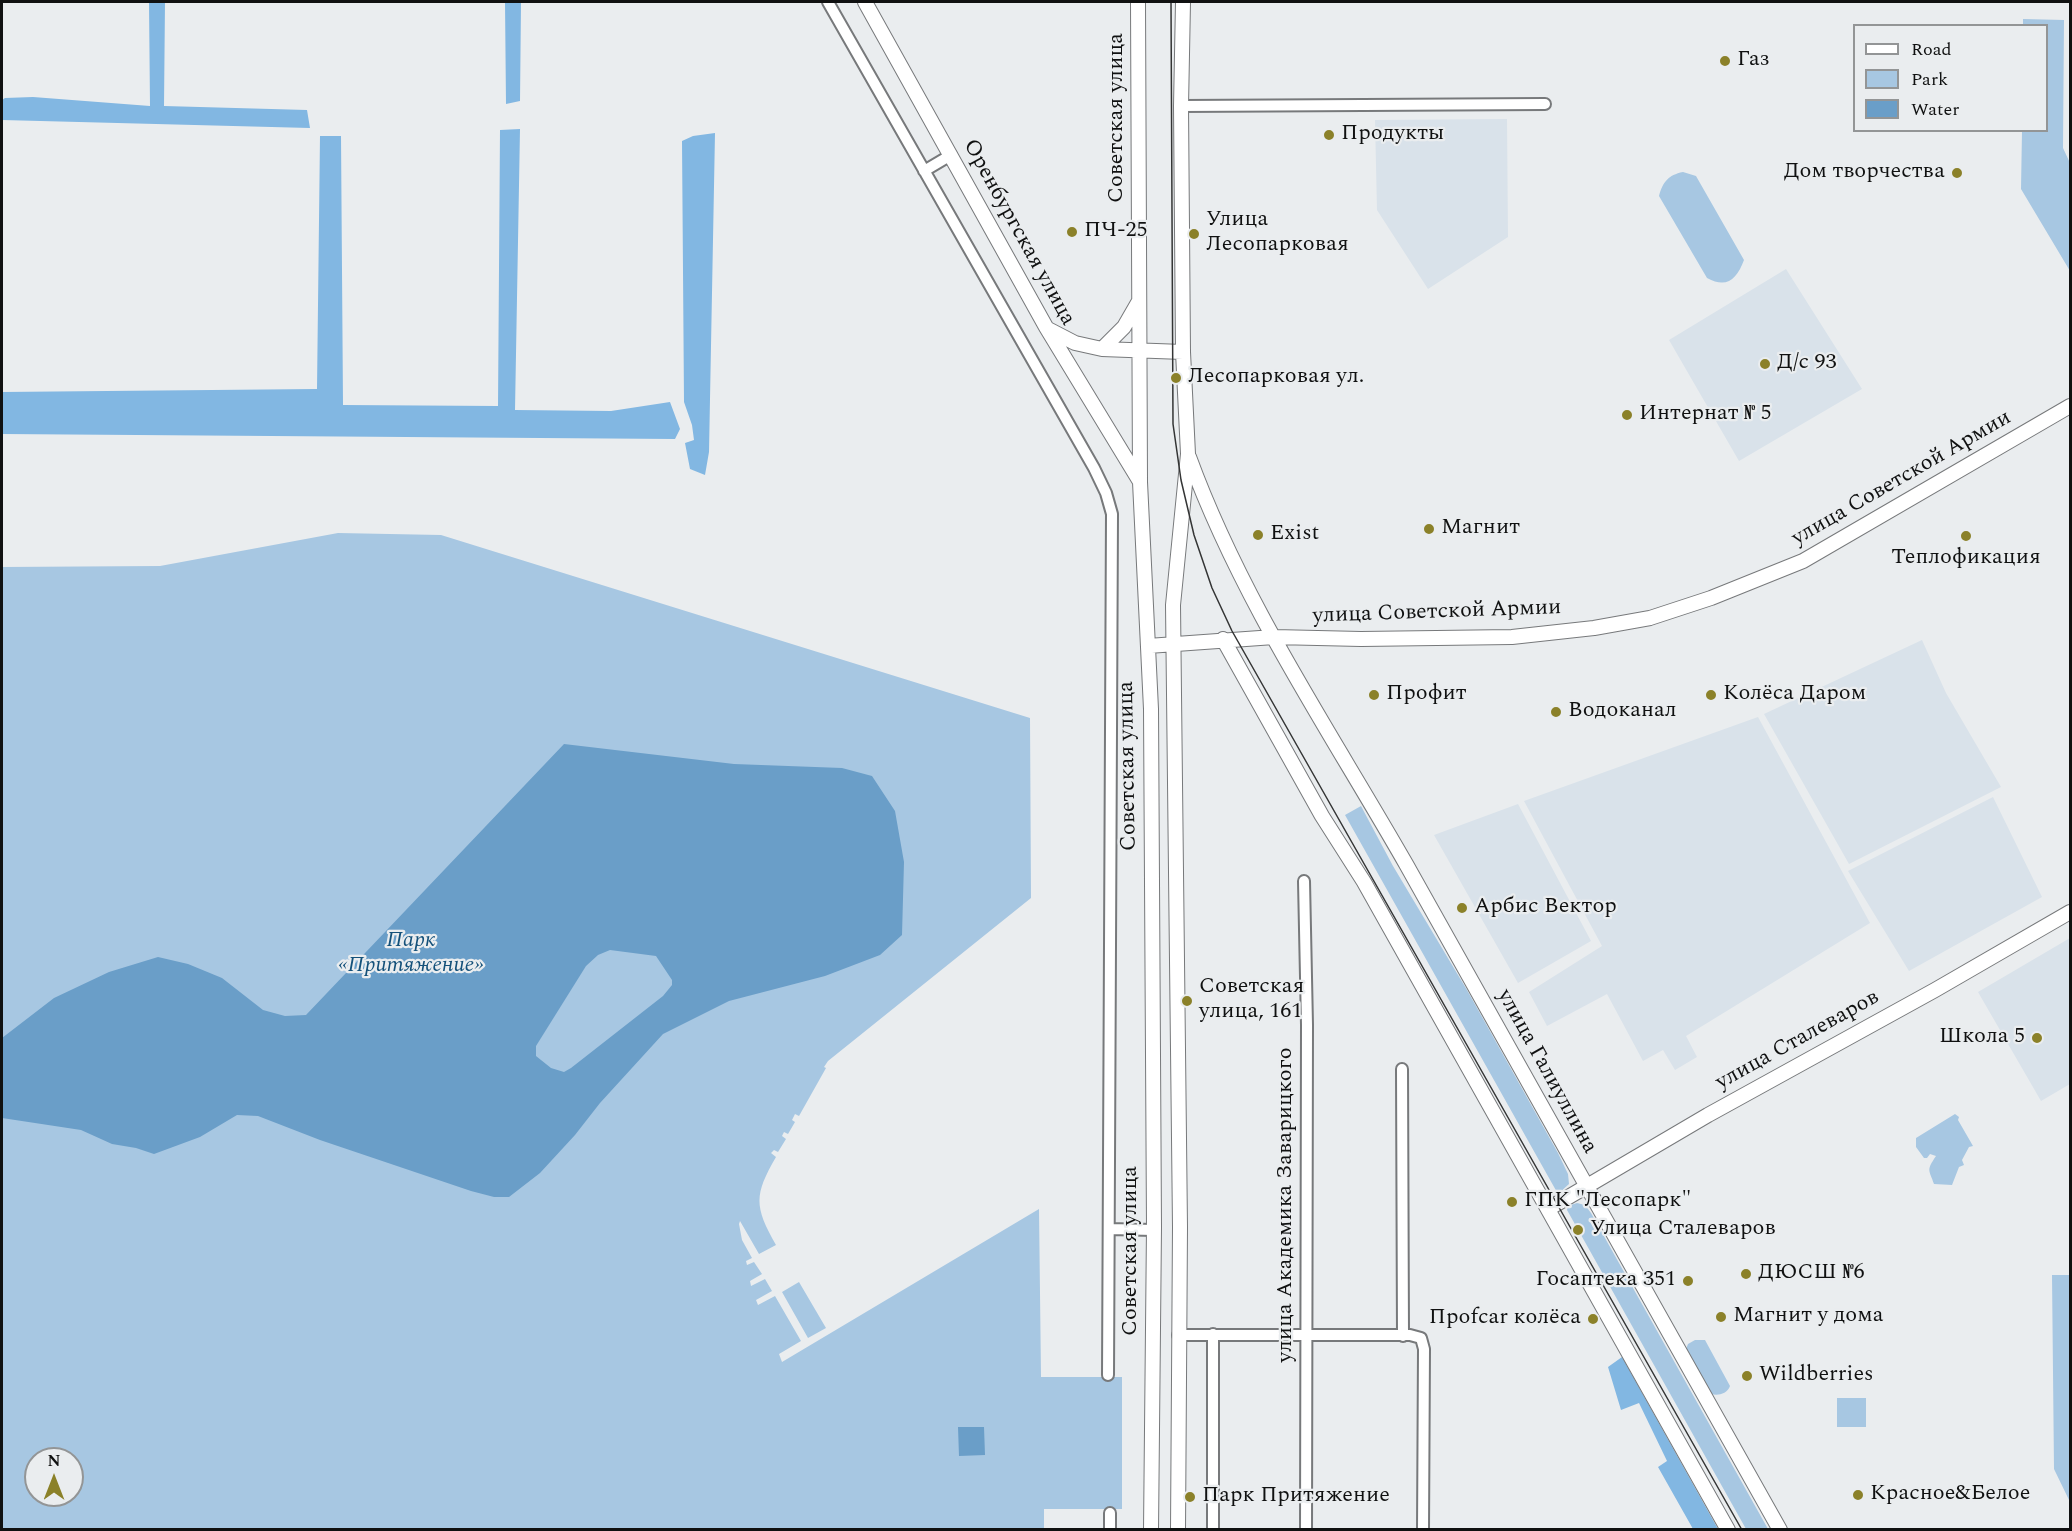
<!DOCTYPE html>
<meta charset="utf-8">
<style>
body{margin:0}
#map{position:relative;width:2072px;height:1531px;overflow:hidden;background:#eaedef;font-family:Spectral,serif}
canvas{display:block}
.frame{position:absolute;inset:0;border:3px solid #101111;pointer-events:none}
.legend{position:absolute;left:1853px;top:24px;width:195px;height:108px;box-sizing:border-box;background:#eaedef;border:2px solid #939596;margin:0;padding:8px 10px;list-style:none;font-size:18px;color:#101111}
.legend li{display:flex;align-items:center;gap:12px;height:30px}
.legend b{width:30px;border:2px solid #939596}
.north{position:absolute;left:24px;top:1447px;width:60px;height:60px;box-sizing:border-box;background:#eaedef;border:2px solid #939596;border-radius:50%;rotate:0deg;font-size:16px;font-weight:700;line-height:24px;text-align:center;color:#101111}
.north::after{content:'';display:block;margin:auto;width:21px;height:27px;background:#8b8129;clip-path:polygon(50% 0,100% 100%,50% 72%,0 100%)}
</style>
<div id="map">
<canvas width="2072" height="1531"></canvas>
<div class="frame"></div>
<ul class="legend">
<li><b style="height:8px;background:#fff"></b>Road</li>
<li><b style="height:16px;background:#a7c7e2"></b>Park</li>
<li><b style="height:16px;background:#6a9ec8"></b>Water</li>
</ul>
<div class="north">N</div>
</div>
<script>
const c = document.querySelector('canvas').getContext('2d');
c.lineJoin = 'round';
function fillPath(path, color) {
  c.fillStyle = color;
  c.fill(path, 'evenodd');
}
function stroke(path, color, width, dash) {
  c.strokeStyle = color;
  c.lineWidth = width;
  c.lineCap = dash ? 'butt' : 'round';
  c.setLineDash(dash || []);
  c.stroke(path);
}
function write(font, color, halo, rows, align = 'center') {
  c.font = font + ' Spectral,serif';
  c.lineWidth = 4.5;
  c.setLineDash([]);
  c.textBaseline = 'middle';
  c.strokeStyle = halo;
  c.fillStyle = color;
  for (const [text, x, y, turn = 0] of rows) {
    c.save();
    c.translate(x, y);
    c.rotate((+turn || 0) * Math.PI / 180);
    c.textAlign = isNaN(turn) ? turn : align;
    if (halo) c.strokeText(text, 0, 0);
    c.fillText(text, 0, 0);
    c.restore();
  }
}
fillPath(new Path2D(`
 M1507,119L1508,237L1428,289L1377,210L1375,120Z
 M1786,269L1862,389L1739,461L1669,340Z
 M1922,640L1946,693L2001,787L1849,864L1764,714Z
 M1758,717L1870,923L1686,1036L1697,1057L1675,1070L1663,1050L1643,1061L1607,994L1547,1026L1529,992L1602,946L1524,801Z
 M1993,797L2042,897L1909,971L1848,871Z
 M1518,804L1591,941L1518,983L1434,835Z
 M2070,938V1084L2041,1101L1978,992Z`), '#d9e2ea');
fillPath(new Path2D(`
 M2023,19L2064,20L2063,148L2070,163V271L2021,189L2022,131L2046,130V26L2023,25Z
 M1683,172L1696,176L1744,260C1737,279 1727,289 1707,278L1659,196C1663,182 1668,175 1683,172Z
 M338,533L441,535L1030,718L1031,898L828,1061L824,1067L826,1068L799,1116L795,1114L792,1120L795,1122L788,1134L784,1132L782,1136L786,1139L778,1152L774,1150L771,1153L776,1157C754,1195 754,1206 776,1245L759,1254L740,1221L739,1224L742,1240L752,1258L746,1261L747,1265L754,1262L762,1274L750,1281L751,1286L765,1279L772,1291L756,1300L758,1305L775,1296L801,1341L779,1354L782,1362L1039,1209L1041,1377H1122V1509H1044V1530H2V567L160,566ZM36,1459H72V1495H36Z
 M1361,806L1393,866L1467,990L1558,1153L1568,1174L1569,1184L1558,1194L1345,815Z
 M1955,1114L1959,1117L1958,1120L1973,1146L1969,1147L1962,1160L1964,1165L1959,1167L1952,1185L1934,1184C1929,1169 1926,1171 1936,1156L1930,1154L1927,1158H1924L1916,1147V1138Z
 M1577,1203L1585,1205L1591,1213L1768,1529H1746L1567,1210L1568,1206Z
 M2052,1275H2070V1502L2054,1469Z
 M799,1282L826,1328L808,1338L782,1292Z
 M1695,1340H1705L1730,1386C1727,1394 1718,1396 1711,1394L1689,1356L1686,1349L1688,1344Z
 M1837,1398H1866V1427H1837Z`), '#a7c7e2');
fillPath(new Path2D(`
 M149,2H165L164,106L307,110L310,128L2,120V100L5,98L33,97L150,106Z
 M505,2H521L520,101L506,104Z
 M520,129L515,410L611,411L670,402L680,429L675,439L2,434V392L317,389L320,136H341L343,405L498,406L500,130Z
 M715,133L709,452L705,475L690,469L685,443L694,440L692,425L684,402L682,141L693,136Z
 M1622,1357L1718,1529H1693L1658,1467L1667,1461L1639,1403L1621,1410L1608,1367Z`), '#82b7e2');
fillPath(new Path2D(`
 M564,744L734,764L842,768L872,776L895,811L904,862L902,935L880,955L825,976L729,1001L663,1034L600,1103L575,1135L540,1173L509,1197H494L471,1191L320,1140L258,1116L237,1115L200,1137L154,1154L136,1148L112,1144L81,1130L2,1118V1038L54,998L109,972L158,957L188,964L222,978L263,1010L285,1016L306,1015ZM610,950L656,956L672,980V985L663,996L571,1068L564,1072L551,1068L536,1056V1046L586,966L598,955Z
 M958,1427H984L985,1455L959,1456Z`), '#6a9ec8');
const minor = new Path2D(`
 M828,2L1094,468L1106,493L1112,514L1108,1375
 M1181,106L1545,104
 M924,171L951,155
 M1304,881L1307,1025L1306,1530
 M1402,1069L1403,1336
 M1109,1229L1154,1230
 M1178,1335H1410L1421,1338L1424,1349L1423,1530
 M1110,1513V1530
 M1213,1530V1334`);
const major = new Path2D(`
 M865,2L1046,327L1139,480
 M1138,2L1140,482L1151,709L1154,1227L1151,1530
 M1048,329L1075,343L1102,349L1183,352
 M1102,349L1124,327L1139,301
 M1189,457C1242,602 1330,731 1406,864C1531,1086 1654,1308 1780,1530
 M1223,639L1322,816L1364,882L1728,1530
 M1148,646L1274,637L1361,639L1512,637L1594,628L1650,618L1711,598L1803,561L2070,406
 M1548,1209L1708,1115L1935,990L2070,912
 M1178,1530L1180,1227L1173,605L1188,454L1183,352L1181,106L1183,2`);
stroke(minor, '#77797b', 14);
stroke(major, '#77797b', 16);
stroke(minor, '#fff', 10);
stroke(major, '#fff', 14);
stroke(new Path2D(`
 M1171,2L1173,424L1181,480L1194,535L1212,588L1232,631L1742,1530`), '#343535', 1.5);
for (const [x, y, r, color] of [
 [1725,61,6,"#8b8129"],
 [1329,135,6,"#8b8129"],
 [1957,173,6,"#8b8129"],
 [1072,232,6,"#8b8129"],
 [1194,234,6,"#8b8129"],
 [1765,364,6,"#8b8129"],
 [1176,378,6,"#8b8129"],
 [1627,415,6,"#8b8129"],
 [1429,529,6,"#8b8129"],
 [1258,535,6,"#8b8129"],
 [1966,536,6,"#8b8129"],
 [1374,695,6,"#8b8129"],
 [1711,695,6,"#8b8129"],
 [1556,712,6,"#8b8129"],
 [1462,908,6,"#8b8129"],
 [1187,1001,6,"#8b8129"],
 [2037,1038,6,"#8b8129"],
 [1512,1202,6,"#8b8129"],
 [1578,1230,6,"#8b8129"],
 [1746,1274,6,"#8b8129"],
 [1688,1281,6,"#8b8129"],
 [1721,1317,6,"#8b8129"],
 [1593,1319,6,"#8b8129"],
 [1747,1376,6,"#8b8129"],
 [1858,1495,6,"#8b8129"],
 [1190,1497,6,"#8b8129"]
]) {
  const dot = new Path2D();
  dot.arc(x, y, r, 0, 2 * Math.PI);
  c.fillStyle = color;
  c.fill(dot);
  stroke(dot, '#eaedef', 2);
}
write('22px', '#101111', '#eaedef', [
 ["Газ",1737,61],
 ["Продукты",1341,135],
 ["Дом творчества",1945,173,"right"],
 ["Улица",1206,221],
 ["Лесопарковая",1206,246],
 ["ПЧ-25",1084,232],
 ["Д/с 93",1777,364],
 ["Лесопарковая ул.",1188,378],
 ["Интернат № 5",1639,415],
 ["Магнит",1441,529],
 ["Exist",1270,535],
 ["Теплофикация",1966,559,"center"],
 ["Профит",1386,695],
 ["Колёса Даром",1723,695],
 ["Водоканал",1568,712],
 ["Арбис Вектор",1474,908],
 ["Советская",1199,988],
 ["улица, 161",1199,1013],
 ["Школа 5",2025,1038,"right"],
 ["ГПК \"Лесопарк\"",1524,1202],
 ["Улица Сталеваров",1590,1230],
 ["ДЮСШ №6",1758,1274],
 ["Госаптека 351",1676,1281,"right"],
 ["Магнит у дома",1733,1317],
 ["Проfcar колёса",1581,1319,"right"],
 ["Wildberries",1759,1376],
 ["Красное&Белое",1870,1495],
 ["Парк Притяжение",1202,1497]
], 'left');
write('22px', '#101111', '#eaedef', [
 ["Советская улица",1118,118,-90],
 ["Оренбургская улица",1018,233,61],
 ["улица Советской Армии",1902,479,-30],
 ["улица Советской Армии",1437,613,-2],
 ["Советская улица",1129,766,-91],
 ["улица Сталеваров",1798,1041,-29],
 ["улица Галиуллина",1546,1072,61],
 ["улица Академика Заварицкого",1287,1205,-90],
 ["Советская улица",1132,1251,-90]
]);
write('italic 22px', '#14517a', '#eaedef', [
 ["Парк",411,942],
 ["«Притяжение»",411,967]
]);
</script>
